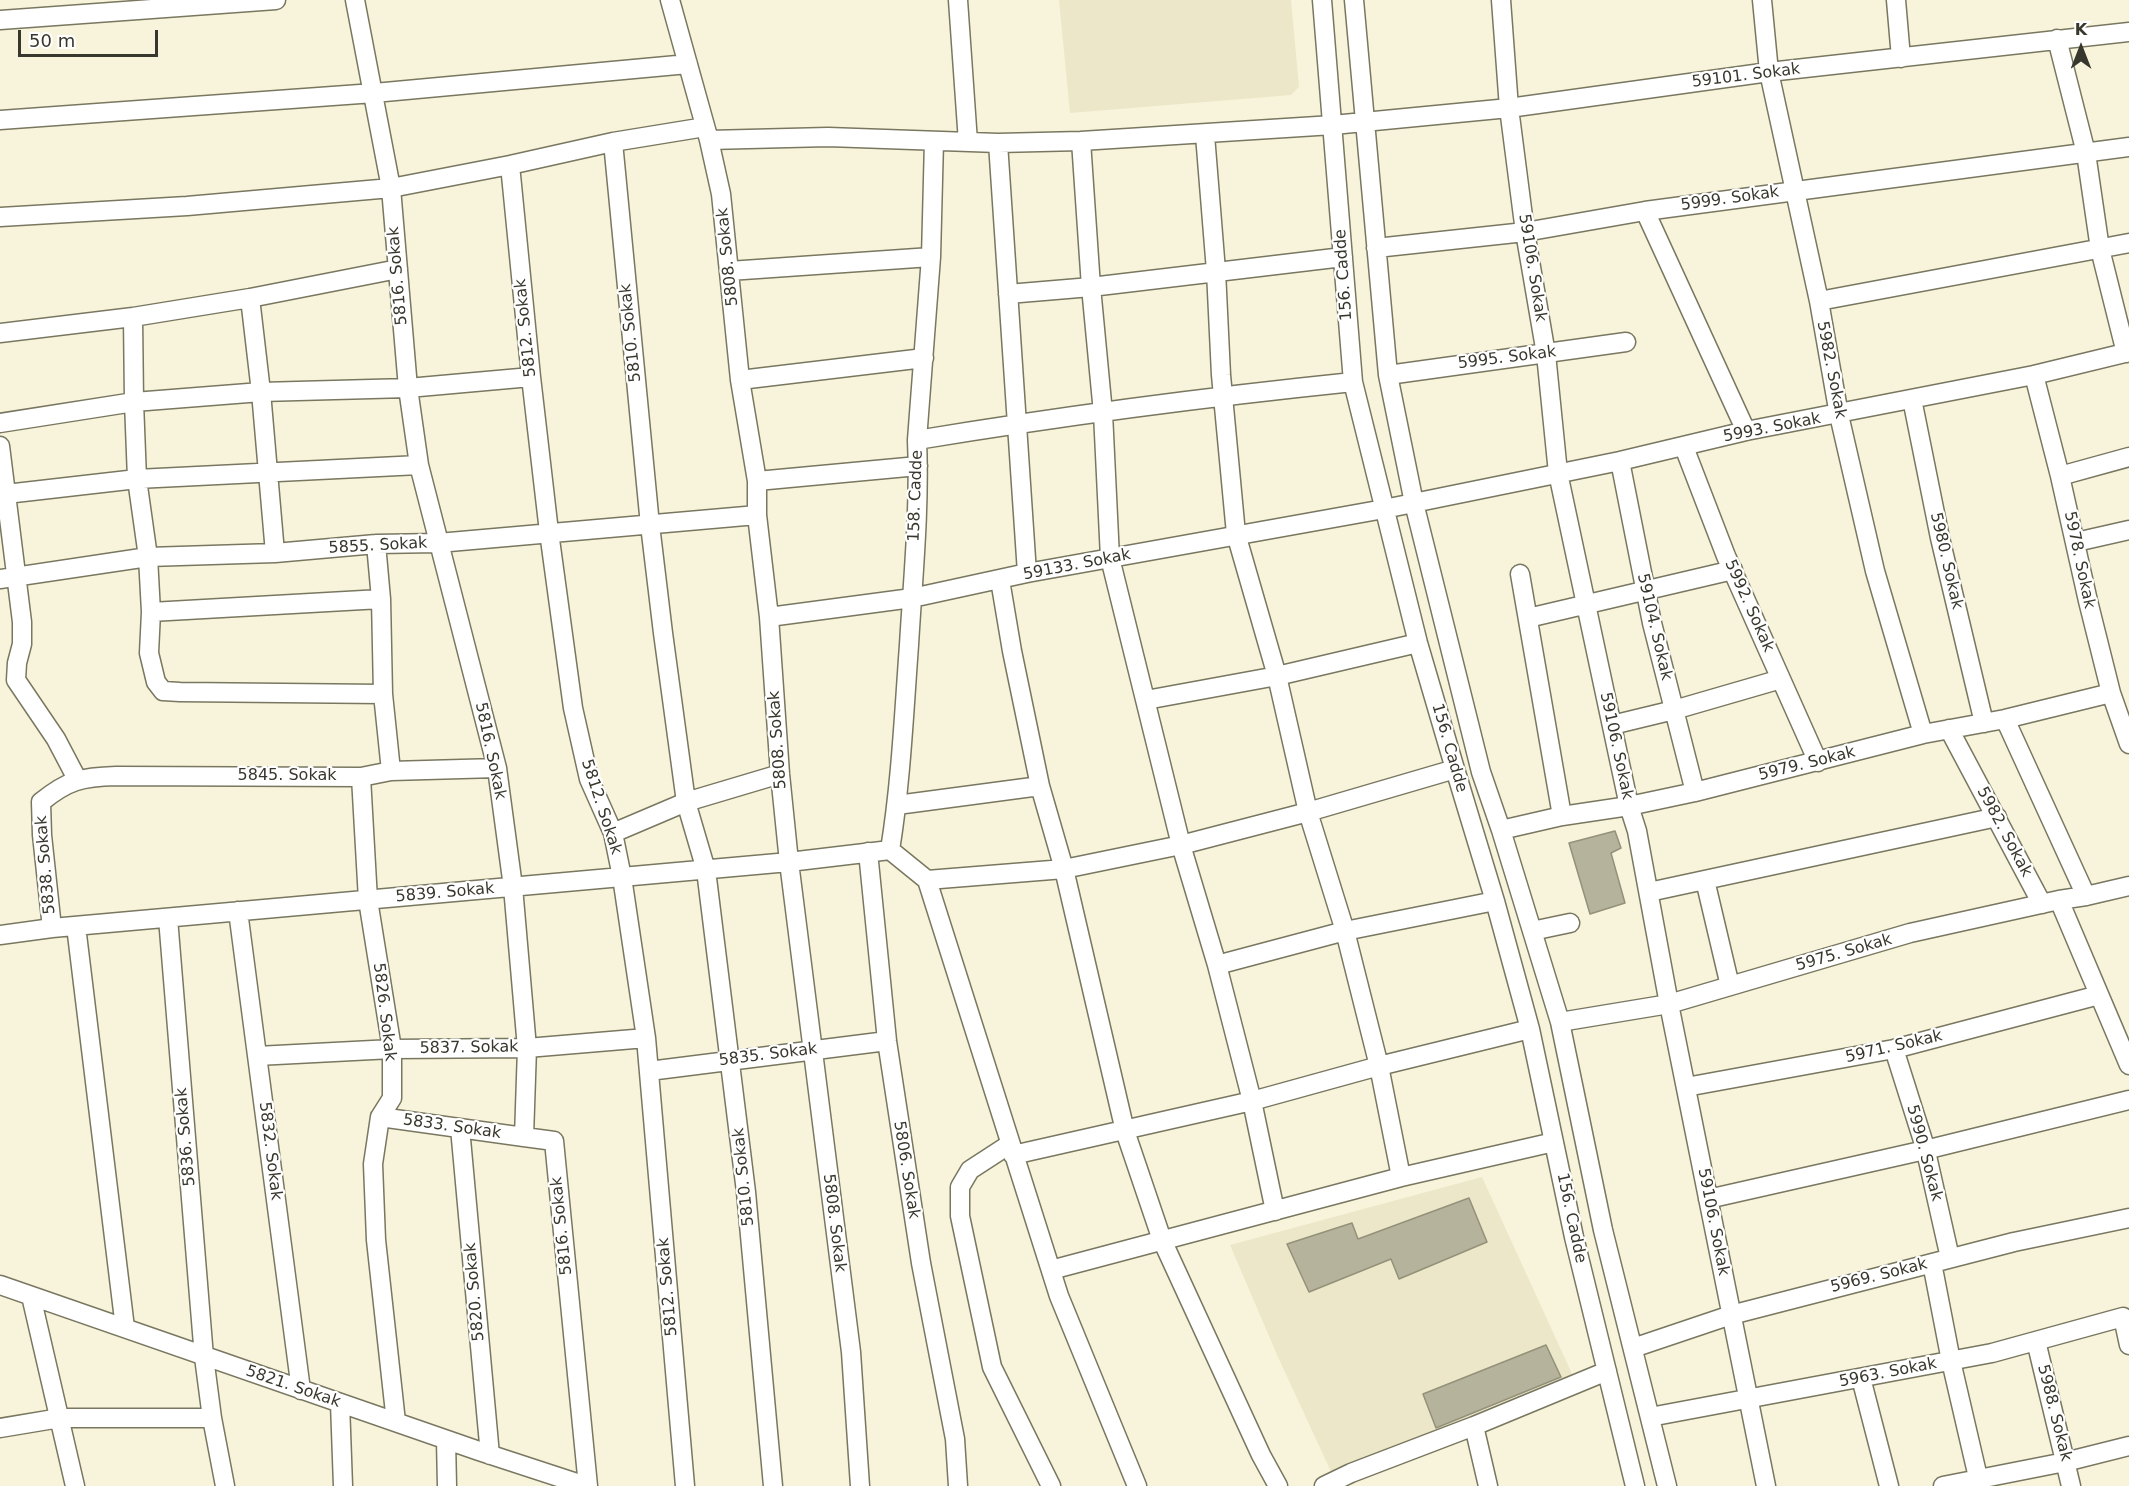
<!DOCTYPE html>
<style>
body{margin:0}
#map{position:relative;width:2129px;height:1486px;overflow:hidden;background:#f7f4db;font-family:"DejaVu Sans",sans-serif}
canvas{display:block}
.north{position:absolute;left:2051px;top:18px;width:60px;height:60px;-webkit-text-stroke:4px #fff;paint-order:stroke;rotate:0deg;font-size:16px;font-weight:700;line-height:24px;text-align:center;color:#38372d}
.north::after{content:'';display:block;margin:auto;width:21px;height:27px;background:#38372d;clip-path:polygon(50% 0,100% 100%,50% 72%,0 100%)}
.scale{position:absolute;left:18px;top:30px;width:140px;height:27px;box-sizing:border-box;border:3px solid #38372d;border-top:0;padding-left:8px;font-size:18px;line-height:21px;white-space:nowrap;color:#38372d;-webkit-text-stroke:4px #fff;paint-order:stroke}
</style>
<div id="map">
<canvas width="2129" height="1486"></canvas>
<div class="north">K</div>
<div class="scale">50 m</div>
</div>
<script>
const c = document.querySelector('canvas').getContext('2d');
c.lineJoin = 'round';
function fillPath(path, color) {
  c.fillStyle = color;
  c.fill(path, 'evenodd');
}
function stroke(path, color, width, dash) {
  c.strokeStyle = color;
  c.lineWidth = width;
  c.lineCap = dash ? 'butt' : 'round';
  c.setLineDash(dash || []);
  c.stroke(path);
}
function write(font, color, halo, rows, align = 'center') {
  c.font = font + ' "DejaVu Sans",sans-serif';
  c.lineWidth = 4.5;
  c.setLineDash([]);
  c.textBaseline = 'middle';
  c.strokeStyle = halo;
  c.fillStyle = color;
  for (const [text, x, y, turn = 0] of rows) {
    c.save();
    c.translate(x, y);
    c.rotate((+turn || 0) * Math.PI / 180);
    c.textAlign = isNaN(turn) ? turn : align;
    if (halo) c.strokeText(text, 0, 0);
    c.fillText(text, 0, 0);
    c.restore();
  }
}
fillPath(new Path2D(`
 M1059,0H1291L1299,87L1291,95L1070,113Z
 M1482,1177L1573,1376L1333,1476L1278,1357L1230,1245Z`), '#ece7c8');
const building = new Path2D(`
 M1615,831L1621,848L1611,853L1625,903L1590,914L1569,843Z
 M1469,1198L1487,1242L1399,1279L1391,1259L1309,1292L1287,1244L1352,1223L1358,1239Z
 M1546,1345L1561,1377L1436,1428L1423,1394Z`);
fillPath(building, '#b6b39c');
stroke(building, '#94917b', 1.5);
const minor = new Path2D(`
 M355,0L391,188L408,388L419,465L497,768L513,887L527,1048L524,1137L554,1141L588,1486
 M670,0L709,140L721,194L740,380L757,481V515L769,617L780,774L789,862L851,1352L860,1486
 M958,0L968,142
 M1322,0L1353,382L1418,643L1455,769L1495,901L1530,1029L1574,1237L1635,1486
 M1354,0L1388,375L1414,503L1481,772L1501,830L1560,1022L1603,1230L1667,1486
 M1501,0L1509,108L1525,232L1546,354L1558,473L1629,806L1637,831L1669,1004L1766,1486
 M1762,0L1769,72L1819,301L1839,415L1875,571L1923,734
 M1896,0L1901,58
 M0,20L276,0
 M2057,39L2086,153L2100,249L2126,353
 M0,120L374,93L688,64
 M1205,135L1216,271L1221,375L1236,534L1277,676L1308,812L1345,931L1379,1066L1401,1177
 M709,140L828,137L998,143L1081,141L1333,125L1509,108L1769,72L2129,32
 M1081,141L1091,287L1103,413L1110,558L1181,845L1217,965L1252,1101L1275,1211
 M613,142L650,525L663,633L686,802L706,870L746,1192L773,1486
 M998,143L1027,573
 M510,165L531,377L549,532L573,708L589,779L613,833L622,877L646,1038L685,1486
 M1645,211L1746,431
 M0,217L187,206L391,188L510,165L613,142L705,127
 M1376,248L1525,232L1645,211L2129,147
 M729,271L931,257
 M1008,294L1091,287L1343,257
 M250,298L261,392L275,553
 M1819,301L2129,243
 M133,317L134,402L137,479L148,557L151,612L149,653L156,682L163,691L180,692L383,694
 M0,333L133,317L250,298L398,269
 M1388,375L1626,342
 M2034,375L2060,476L2088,601L2111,693L2129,744
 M740,380L924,358
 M1912,399L1940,538L1984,723
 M0,423L134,402L261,392L408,388L531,377
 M917,440C1062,416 1207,397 1353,382
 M0,446L22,622V644L17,663L16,680L56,739L77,779
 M1684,447L1726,556L1818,762
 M1620,461L1652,623L1695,792
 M2060,476L2129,457
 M757,481L918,466
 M6,494L137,479L419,465
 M2076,542L2129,530
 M376,544L381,599L383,694L391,771
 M1520,574L1562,816
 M0,579L148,557L275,553L376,544L438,543L757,515
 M1000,580L1012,651L1040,786L1064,869L1125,1131L1162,1240L1261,1455L1278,1486
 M151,612L381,599
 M769,617L912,598L1027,573L1384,509L1620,461L1746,431L2034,375L2129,352
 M1528,618L1733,570
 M1146,700L1277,676L1418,643
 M2005,719L2086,896
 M1612,725L1674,710L1781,679
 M1949,729L2042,904
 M361,777L368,900L392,1049V1098L380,1117L373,1164L376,1240L396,1422
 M897,805L1040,786
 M1501,830L1562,816L1629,806L1695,792L1923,734L2005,719L2111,693
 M613,833L686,802L780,774
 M890,850C901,782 904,713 909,645C913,577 920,508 917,440L931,257L934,141
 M890,850L927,880L1059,1296L1137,1486
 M868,852L887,1041L921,1263L955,1439L958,1486
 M927,880L1064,869L1181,845L1308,812L1455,769
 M1705,880L1730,986
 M1649,892L1997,817
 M2059,900L2129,1065
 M238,911L301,1390
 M168,918L204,1357L212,1418L225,1486
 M76,926L125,1328
 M52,928L42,835L41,802C68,780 82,777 116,776L361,777L391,771L497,768
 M1532,931L1570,923
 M0,935L52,928L789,862L890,850
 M1217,965L1345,931L1495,901
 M1560,1022L1669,1004L1910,933L2059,900L2086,896L2129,886
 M1894,1049L1925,1147L1950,1258
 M257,1056L392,1049L527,1048L646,1038
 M649,1071L887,1041
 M1686,1087L1894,1049L2099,995
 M380,1117L524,1137
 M460,1128L490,1455
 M1010,1144L970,1170L960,1187V1216L992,1367L1051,1486
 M1013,1155L1252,1101L1379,1066L1530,1029
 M1708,1199L1925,1150L2129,1100
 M1932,1263L1951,1361L1980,1486
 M1051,1270L1401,1177L1554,1142
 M0,1285L479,1451L586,1486
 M31,1296L75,1486
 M2036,1341L2071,1486
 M1633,1348L1731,1315L2014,1242L2129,1218
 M1861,1378L1889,1486
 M340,1403L343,1486
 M1650,1417L1992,1353L2123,1317L2129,1345
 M1474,1426L1488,1486
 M0,1428L60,1418H212
 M446,1440L447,1486
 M1324,1486L1351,1473L1474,1426L1607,1371
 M1943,1486L2065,1462L2129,1446`);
stroke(minor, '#797760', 21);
stroke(minor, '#fff', 18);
write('16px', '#38372d', '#fff', [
 ["59101. Sokak",1746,76,-7],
 ["5999. Sokak",1730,199,-8],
 ["5808. Sokak",728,257,-96],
 ["59106. Sokak",1532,268,81],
 ["156. Cadde",1344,275,-94],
 ["5816. Sokak",398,276,-95],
 ["5812. Sokak",526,328,-96],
 ["5810. Sokak",631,333,-96],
 ["5995. Sokak",1507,358,-7],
 ["5982. Sokak",1831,370,79],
 ["5993. Sokak",1772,428,-11],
 ["158. Cadde",916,496,-88],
 ["5855. Sokak",378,546,-3],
 ["5978. Sokak",2079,560,78],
 ["5980. Sokak",1946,561,77],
 ["59133. Sokak",1077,565,-11],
 ["5992. Sokak",1749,606,66],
 ["59104. Sokak",1654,627,77],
 ["5808. Sokak",778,740,-94],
 ["59106. Sokak",1616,746,78],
 ["156. Cadde",1449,748,74],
 ["5816. Sokak",490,751,78],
 ["5979. Sokak",1807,764,-14],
 ["5845. Sokak",287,776],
 ["5812. Sokak",601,807,72],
 ["5982. Sokak",2004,832,62],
 ["5838. Sokak",46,865,-95],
 ["5839. Sokak",445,893,-5],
 ["5975. Sokak",1844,953,-16],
 ["5826. Sokak",384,1012,83],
 ["5971. Sokak",1894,1047,-13],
 ["5837. Sokak",469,1048,-1],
 ["5835. Sokak",768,1055,-7],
 ["5833. Sokak",452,1127,8],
 ["5836. Sokak",186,1137,-95],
 ["5832. Sokak",270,1151,83],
 ["5990. Sokak",1924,1153,75],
 ["5806. Sokak",906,1170,81],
 ["5810. Sokak",744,1177,-96],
 ["156. Cadde",1571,1218,78],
 ["59106. Sokak",1713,1222,79],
 ["5808. Sokak",834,1223,83],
 ["5816. Sokak",562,1226,-96],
 ["5969. Sokak",1879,1276,-14],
 ["5812. Sokak",668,1287,-95],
 ["5820. Sokak",475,1292,-95],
 ["5963. Sokak",1888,1373,-11],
 ["5821. Sokak",293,1387,19],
 ["5988. Sokak",2054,1413,76]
]);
</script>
